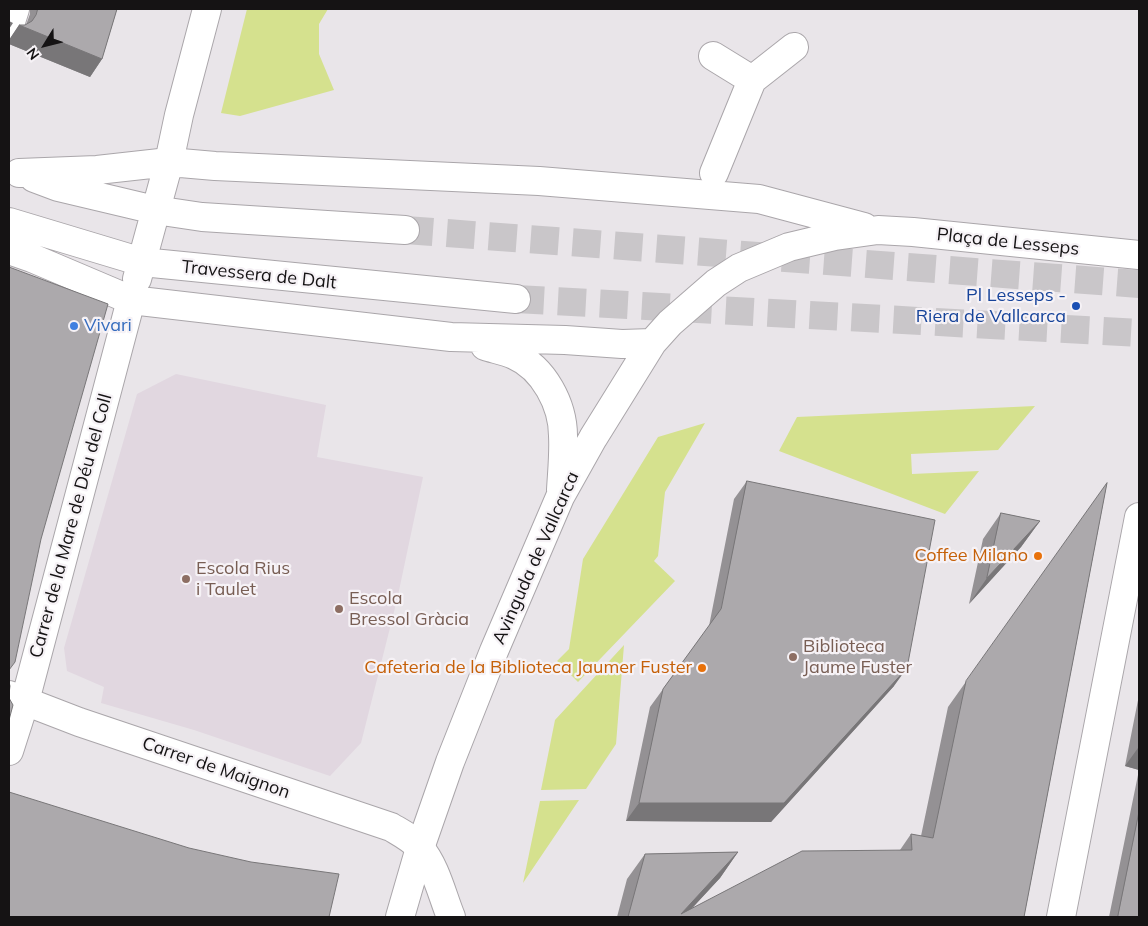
<!DOCTYPE html>
<meta charset="utf-8">
<style>
body{margin:0}
#map{position:relative;width:1148px;height:926px;overflow:hidden;background:#e9e5e9;font-family:Mulish,sans-serif}
canvas{display:block}
.frame{position:absolute;inset:0;border:10px solid #151314;pointer-events:none}
.north{position:absolute;left:20px;top:20px;width:50px;height:50px;-webkit-text-stroke:4px #f6f2f6;paint-order:stroke;rotate:234deg;font-size:14px;font-weight:700;line-height:20px;text-align:center;color:#151314}
.north::after{content:'';display:block;margin:auto;width:18px;height:22px;background:#151314;clip-path:polygon(50% 0,100% 100%,50% 72%,0 100%)}
</style>
<div id="map">
<canvas width="1148" height="926"></canvas>
<div class="frame"></div>
<div class="north">N</div>
</div>
<script>
const c = document.querySelector('canvas').getContext('2d');
c.lineJoin = 'round';
function fillPath(path, color) {
  c.fillStyle = color;
  c.fill(path, 'evenodd');
}
function stroke(path, color, width, dash) {
  c.strokeStyle = color;
  c.lineWidth = width;
  c.lineCap = dash ? 'butt' : 'round';
  c.setLineDash(dash || []);
  c.stroke(path);
}
function write(font, color, halo, rows, align = 'center') {
  c.font = font + ' Mulish,sans-serif';
  c.lineWidth = 4.5;
  c.setLineDash([]);
  c.textBaseline = 'middle';
  c.strokeStyle = halo;
  c.fillStyle = color;
  for (const [text, x, y, turn = 0] of rows) {
    c.save();
    c.translate(x, y);
    c.rotate((+turn || 0) * Math.PI / 180);
    c.textAlign = isNaN(turn) ? turn : align;
    if (halo) c.strokeText(text, 0, 0);
    c.fillText(text, 0, 0);
    c.restore();
  }
}
fillPath(new Path2D(`
 M176,374L326,405L317,457L423,477L397,600L361,743L330,776L194,730L101,703L104,687L67,671L64,648L137,394Z`), '#e1d7e0');
fillPath(new Path2D(`
 M247,9H328L319,24V54L334,90L240,116L221,113Z
 M1035,406L998,450L911,454L912,474L979,471L945,514L779,451L797,417Z
 M705,423L665,492L658,556L654,561L675,581L578,682L557,661L569,649L583,559L658,437Z
 M624,645L616,744L586,789L541,790L555,720Z
 M579,800L523,883L540,801Z`), '#d5e18e');
stroke(new Path2D(`
 M405,230L1139,284
 M516,299L1139,333`), '#c9c6c9', 28, [28, 14]);
const minor = new Path2D(`
 M9,28L15,9
 M713,56L752,80
 M169,162L179,115L207,9
 M714,173L752,80L794,47
 M9,695L79,722L391,827C401,833 413,839 420,848C436,867 442,895 451,917
 M9,751L25,701L131,300`);
const major = new Path2D(`
 M19,173L97,170L169,162L215,166L539,181L759,199L864,227
 M34,178L58,187L155,210L202,217L405,230
 M9,222L142,262L516,299
 M9,250L32,258L131,300L451,337L565,340L622,344L652,343
 M137,279L169,162
 M485,346C494,349 505,351 514,355C544,368 563,405 563,436C564,454 562,472 561,490
 M400,917L420,848L450,762L494,651L560,497L593,438L652,343L670,323L716,283L739,268L789,247L835,236L878,230L913,232L1139,255
 M1061,917L1139,517`);
stroke(minor, '#aaa6aa', 30);
stroke(major, '#aaa6aa', 30);
stroke(minor, '#fff', 28);
stroke(major, '#fff', 28);
fillPath(new Path2D(`
 M30,9H117L102,59L90,77L9,44V40L19,25H26L30,14Z
 M747,481L894,686L771,822L626,821L650,707L709,626L734,499Z
 M1107,483L1024,917H617L627,879L645,854L738,852L720,878L691,909L900,850L911,834L921,836L948,707Z
 M1001,513L1040,521L1021,547L969,604L983,539Z
 M1139,695V917H1109L1139,770L1125,766Z`), '#949194');
fillPath(new Path2D(`
 M9,21L13,23L9,29Z
 M19,25L102,59L90,77L9,44V40Z
 M1040,521L1021,547L969,604L987,578Z
 M907,668L894,686L771,822L626,821L639,803Z
 M1138,748L1139,749V770L1125,766Z
 M738,852L720,878L684,917L681,914Z`), '#787678');
const building = new Path2D(`
 M38,9H117L102,59L19,25H25L32,21L36,15Z
 M9,267L108,304L41,539L15,662L9,670Z
 M747,481L935,520L907,668L784,803H639L663,689L721,609Z
 M1107,483L1024,917H628L645,854L738,852L681,914L802,851L912,850L911,834L933,838L966,681Z
 M1001,513L1040,521L987,578Z
 M9,682L10,686L9,694Z
 M9,698L13,705L9,720Z
 M9,792L189,848L251,862L339,874L329,917H9Z
 M1139,812V917H1118Z`);
fillPath(building, '#aca9ac');
stroke(building, '#787678', 1);
for (const [x, y, r, color] of [
 [1076,306,5,"#1a4fb4"],
 [74,326,5,"#3f7fe0"],
 [1038,556,5,"#e8710a"],
 [186,579,5,"#8d6e63"],
 [339,609,5,"#8d6e63"],
 [793,657,5,"#8d6e63"],
 [702,668,5,"#e8710a"]
]) {
  const dot = new Path2D();
  dot.arc(x, y, r, 0, 2 * Math.PI);
  c.fillStyle = color;
  c.fill(dot);
  stroke(dot, '#f6f2f6', 2);
}
write('18px', '#151314', '#f6f2f6', [
 ["Plaça de Lesseps",1008,242,6],
 ["Travessera de Dalt",259,275,6],
 ["Carrer de la Mare de Déu del Coll",71,526,-75],
 ["Avinguda de Vallcarca",536,558,-66],
 ["Carrer de Maignon",216,768,19]
]);
write('18px', '#164399', '#f6f2f6', [
 ["Pl Lesseps -",1066,296],
 ["Riera de Vallcarca",1066,317]
], 'right');
write('18px', '#366cbe', '#f6f2f6', [
 ["Vivari",84,326]
], 'left');
write('18px', '#c56008', '#f6f2f6', [
 ["Coffee Milano",1028,556],
 ["Cafeteria de la Biblioteca Jaumer Fuster",692,668]
], 'right');
write('18px', '#785e54', '#f6f2f6', [
 ["Escola Rius",196,569],
 ["i Taulet",196,590],
 ["Escola",349,599],
 ["Bressol Gràcia",349,620],
 ["Biblioteca",803,647],
 ["Jaume Fuster",803,668]
], 'left');
</script>
